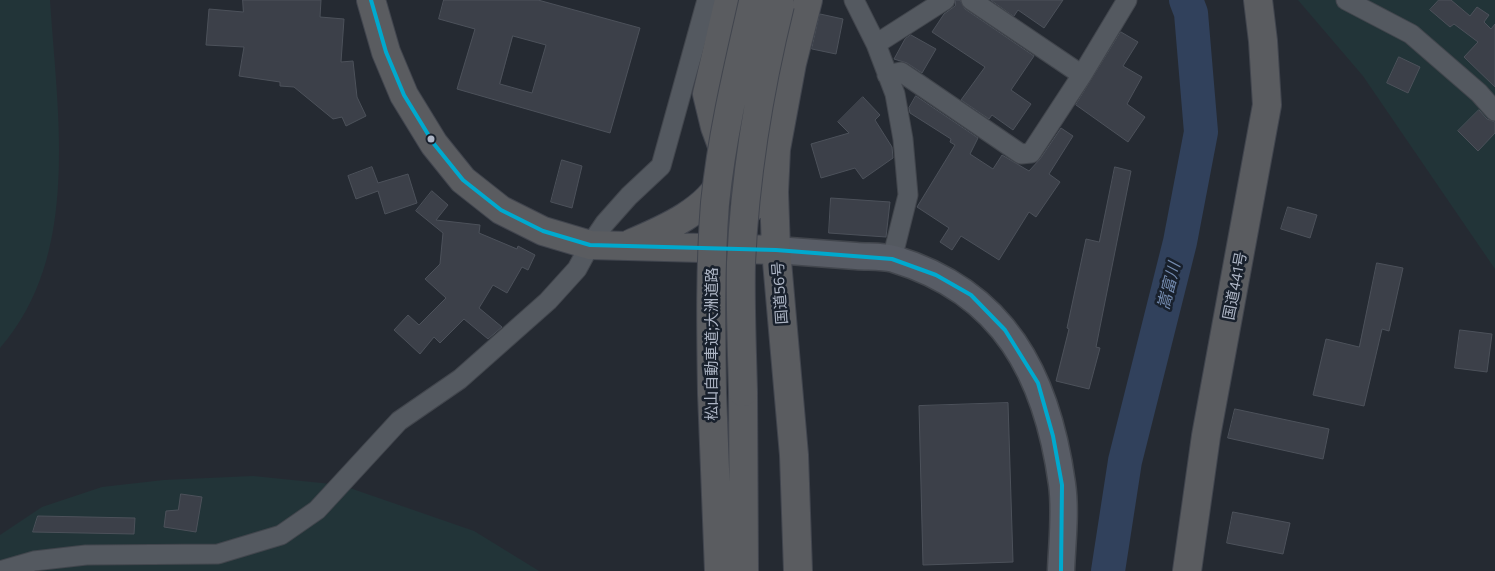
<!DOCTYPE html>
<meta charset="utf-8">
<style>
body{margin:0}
canvas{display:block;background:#252a32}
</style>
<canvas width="1495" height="571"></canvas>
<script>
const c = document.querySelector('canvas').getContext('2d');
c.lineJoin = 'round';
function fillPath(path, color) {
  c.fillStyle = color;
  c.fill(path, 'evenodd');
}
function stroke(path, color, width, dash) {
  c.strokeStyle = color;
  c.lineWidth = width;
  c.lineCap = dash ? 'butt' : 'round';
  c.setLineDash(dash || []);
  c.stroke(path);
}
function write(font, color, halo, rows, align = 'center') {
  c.font = font + ' Commissioner,"Noto Sans JP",sans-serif';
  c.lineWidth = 5;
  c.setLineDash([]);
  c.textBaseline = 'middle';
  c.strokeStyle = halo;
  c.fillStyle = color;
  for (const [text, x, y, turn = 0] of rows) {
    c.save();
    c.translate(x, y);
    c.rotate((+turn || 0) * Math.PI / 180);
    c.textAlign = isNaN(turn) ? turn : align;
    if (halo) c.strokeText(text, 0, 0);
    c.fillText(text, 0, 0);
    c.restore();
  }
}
fillPath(new Path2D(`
 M0,0H50C57,113 82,255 0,348Z
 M1298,0H1495V269L1363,76Z
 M253,476L341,485L474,531L539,571H0V535L42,507L102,487L164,480Z`), '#223438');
stroke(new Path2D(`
 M1108,571L1125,461L1180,242L1201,132L1191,13L1186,0`), '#31415c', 34);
const building = new Path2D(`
 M243,0H321L320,17L344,19L341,62L353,61L357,97L366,116L346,126L342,117L333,119L294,87L280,86V82L239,76L244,47L206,45L209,9L243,12Z
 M444,0H538L640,28L610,133L457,89L475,29L439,19ZM513,36L546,45L532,93L500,84Z
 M956,0H960L965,9L1034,56L1011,90L1031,104L1013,130L992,115L989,119L961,100L985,67L932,32L944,14L955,6Z
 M991,0H1063L1044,28L1018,10L1014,16Z
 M1439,0H1451L1470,16L1477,7L1489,15L1484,22L1491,29L1495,24V87L1464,57L1478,42L1454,24L1450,27L1430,10Z
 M820,14L843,19L836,54L812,49Z
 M1121,32L1138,42L1123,66L1142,77L1127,104L1145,117L1128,142L1076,105Z
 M911,35L936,49L922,73L907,63L894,59L905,39Z
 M1399,57L1420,67L1408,93L1387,83Z
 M916,96L978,138L970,154L993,169L1002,155L1029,171L1040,159L1061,128L1073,136L1049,174L1060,182L1036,217L1029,212L999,260L961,236L952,250L940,242L949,228L917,207L955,145L950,142L951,139L910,113L909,108Z
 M863,97L880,115L875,120L892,147L893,158L863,179L855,168L821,178L811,144L849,133L838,122Z
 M1479,110L1487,119L1495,122V133L1478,151L1458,131Z
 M562,160L582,166L572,208L551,202Z
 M372,167L378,183L408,174L417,203L385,214L378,191L356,199L348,176Z
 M1115,167L1131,171L1096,347L1100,348L1089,389L1056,381L1069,329L1067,328L1086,239L1099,242Z
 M432,191L448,205L436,220L480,225L479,233L517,249L518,246L535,255L528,270L522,267L507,293L493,285L479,308L502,327L488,339L464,319L440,343L434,337L420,354L394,330L408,315L419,325L446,298L425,279L440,264L443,233L416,211Z
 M831,198L890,202L886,237L829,233Z
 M1288,207L1317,215L1310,238L1281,229Z
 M1377,263L1403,268L1389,331L1382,329L1364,406L1313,395L1326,339L1359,347Z
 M1460,330L1492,334L1487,372L1455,368Z
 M1008,403L1013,562L923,565L919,406Z
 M1235,409L1329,429L1323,459L1228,438Z
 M181,494L202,497L196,532L164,527L166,511L178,510Z
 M1233,512L1290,523L1283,554L1227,543Z
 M38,516L135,518L134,534L33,532Z`);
fillPath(building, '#3c4049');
stroke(building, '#4c515a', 1);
const street = new Path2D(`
 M854,0L876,44L895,94L903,139L908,195L892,259
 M1346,0L1411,34L1479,93L1495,111
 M876,44L945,0
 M887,75L901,72L1021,154L1031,153L1082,75L971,0
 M1082,75L1127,0
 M0,571L34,561L86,555L218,554L281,535L317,510L399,421L460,379L548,301L577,269L590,245L605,223L629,196L661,166L707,0`);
const secondary = new Path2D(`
 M776,250C803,252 829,254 856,256C868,257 882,256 894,259C1004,292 1047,375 1062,484C1066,512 1062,543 1061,571`);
const highway = new Path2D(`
 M371,0L386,52L404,95L434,144L463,180L501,210L543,231L590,245L776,250
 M729,0L707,94L715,127L728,162L752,207
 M632,243C665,229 709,210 724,176
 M743,392L744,571
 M712,393L719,571
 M798,571L794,455L776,250L774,192L776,149L792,63L808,0
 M1187,571L1206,436L1267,105L1263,41L1258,0`);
stroke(street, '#42464d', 21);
stroke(secondary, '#42464d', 29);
stroke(highway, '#41454e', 30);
stroke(street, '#545960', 19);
stroke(secondary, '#585c65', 26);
stroke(highway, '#5a5c60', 28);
const highwayBridge = new Path2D(`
 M743,392C742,349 740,306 741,263C745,176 759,90 780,5
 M712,393C711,330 710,267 715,203C722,135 738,68 753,2`);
stroke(highwayBridge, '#41454e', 30, []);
stroke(highwayBridge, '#5a5c60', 28);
stroke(new Path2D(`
 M371,0L386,52L404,95L434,144L463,180L501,210L543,231L590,245L776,250L892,259L936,275L971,295L1005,330L1038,383L1053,436L1062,485L1061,571`), '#00a9ce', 4);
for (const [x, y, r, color] of [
 [431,139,4.5,"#adb5c5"]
]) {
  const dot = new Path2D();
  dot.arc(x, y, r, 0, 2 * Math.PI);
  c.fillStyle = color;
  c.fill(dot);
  stroke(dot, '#18202c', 2);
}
write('15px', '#adb5c5', '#18202c', [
 ["国道441号",1235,286,-79],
 ["国道56号",780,293,-94],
 ["松山自動車道;大洲道路",712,344,-90]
]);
write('italic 16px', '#748baf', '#18202c', [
 ["嵩富川",1169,286,-76]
]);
</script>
